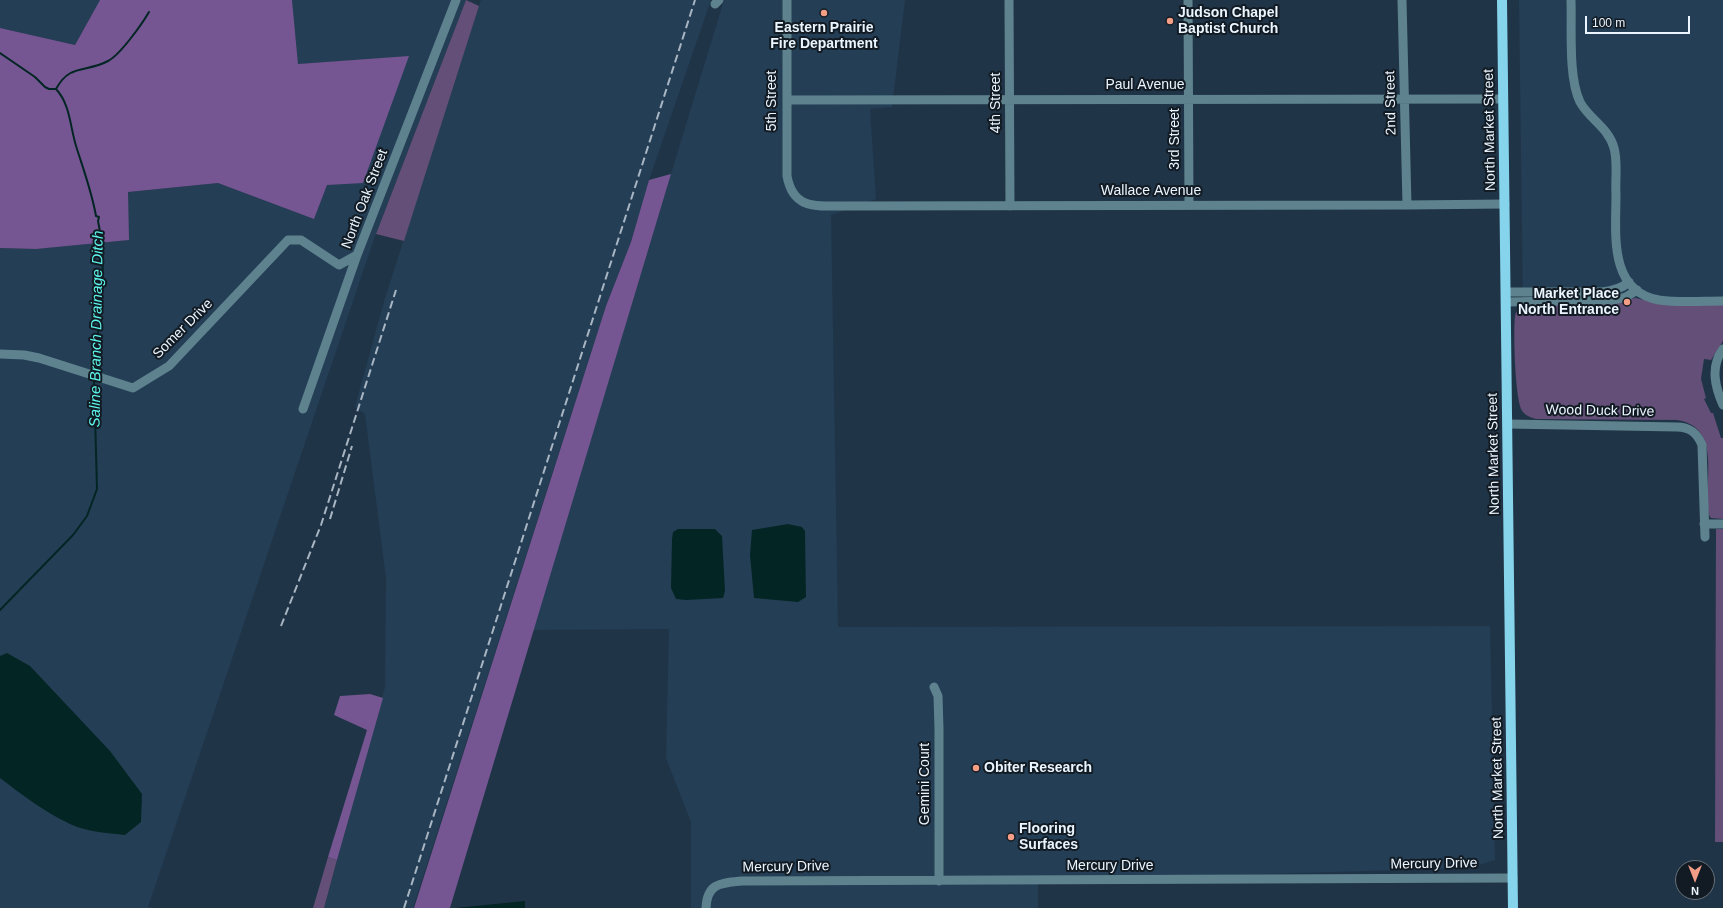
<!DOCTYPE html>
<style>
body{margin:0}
#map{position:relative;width:1723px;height:908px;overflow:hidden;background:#203447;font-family:Arial,sans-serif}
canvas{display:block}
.north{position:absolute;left:1675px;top:860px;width:40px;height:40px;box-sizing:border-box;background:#121b23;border:1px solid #69727b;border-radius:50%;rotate:180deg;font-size:11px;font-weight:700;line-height:16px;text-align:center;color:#ebf5ff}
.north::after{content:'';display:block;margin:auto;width:14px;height:18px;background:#f49e87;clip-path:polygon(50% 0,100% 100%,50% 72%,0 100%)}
.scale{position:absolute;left:1585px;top:16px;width:105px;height:18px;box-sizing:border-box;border:2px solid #ebf5ff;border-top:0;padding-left:5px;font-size:12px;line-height:14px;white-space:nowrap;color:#ebf5ff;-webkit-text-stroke:3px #121b23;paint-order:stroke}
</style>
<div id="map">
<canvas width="1723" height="908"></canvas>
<div class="north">N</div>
<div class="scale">100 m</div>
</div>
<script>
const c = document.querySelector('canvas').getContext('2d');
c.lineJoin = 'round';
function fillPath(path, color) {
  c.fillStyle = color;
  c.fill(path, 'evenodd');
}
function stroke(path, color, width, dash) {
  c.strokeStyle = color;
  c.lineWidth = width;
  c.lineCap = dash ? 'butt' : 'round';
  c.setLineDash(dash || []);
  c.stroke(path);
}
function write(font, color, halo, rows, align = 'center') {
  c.font = font + ' Arial,sans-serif';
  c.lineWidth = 4;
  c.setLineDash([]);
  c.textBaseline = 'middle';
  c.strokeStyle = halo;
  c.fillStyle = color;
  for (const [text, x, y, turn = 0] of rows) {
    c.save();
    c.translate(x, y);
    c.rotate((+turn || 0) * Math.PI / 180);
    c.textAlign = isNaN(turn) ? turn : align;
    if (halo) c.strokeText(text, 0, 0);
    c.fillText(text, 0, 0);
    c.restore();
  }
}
fillPath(new Path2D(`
 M0,0H100L75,45L0,28Z
 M292,0H466L374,239L148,907L156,908H0V248L36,249L128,240V192L218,183L314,219L327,185L409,57L298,64Z
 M481,0H711L649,180L631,242L606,306L413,908H324L385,687L386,578L365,414L355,407L385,298Z
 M724,0H905L892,107L870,109L876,199L831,215L838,627L1490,626L1495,860L1470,868L1230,875L1038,876V908H691V822L666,758L669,629L532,630Z
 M1519,0H1723V314L1523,313Z`), '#243e55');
fillPath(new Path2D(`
 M466,0L479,6L404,241L376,234Z
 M1635,298L1662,304L1723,305V341L1711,360L1704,359L1701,379L1706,398L1704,399L1711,413H1713L1721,438H1723V519L1711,518L1709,515C1703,482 1723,427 1677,420L1536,419C1529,417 1524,415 1521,409C1515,395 1513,332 1515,316C1516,311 1519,307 1524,305L1623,301Z
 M1716,529H1723V842H1715Z
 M328,857L337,860L324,908H313Z`), '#634f77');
fillPath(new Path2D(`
 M100,0H292L298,64L409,56L363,183L327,185L314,219L218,183L128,192L129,240L36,249L0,248V28L75,45Z
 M671,174L450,908H414L606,306L631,242L649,180Z
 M370,694L383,698L337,860L328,857L367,730L334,715L340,696Z`), '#755692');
fillPath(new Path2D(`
 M788,524L802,527L805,531L806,597L798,602L754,598L750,555L752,530Z
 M678,529H715L722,536L725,591L723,598L686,600L676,599L671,588L672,539L673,532Z
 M7,653L30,666L110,751L142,794L141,822L125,835C107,833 87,832 70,824C45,812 22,795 0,778V656Z
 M525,901V908H455Z`), '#032624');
stroke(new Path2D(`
 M0,53L35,77L45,87L49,89H56C71,105 70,129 77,149C84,171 92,193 96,216L99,217L98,221C109,270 98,324 94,373
 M56,89C70,63 86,73 108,61C120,55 142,24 149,12
 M0,610L73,535L87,516L97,489L94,379`), '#032624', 2);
stroke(new Path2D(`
 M787,0V176C793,209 815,206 843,206L1407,205L1505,204
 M1009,0L1010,206
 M1188,0L1189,205
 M1402,0L1407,205
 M1571,0C1572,28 1568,77 1580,102C1589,119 1609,128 1614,148C1618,162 1615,179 1616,194C1616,233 1608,291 1659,300C1680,303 1702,301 1723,301
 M715,4L719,0
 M787,100L1503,99
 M1506,292H1602C1612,291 1621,289 1629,282
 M1506,302L1614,300L1626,297L1637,290
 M1723,349C1710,367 1715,387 1723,405
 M0,354L24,355L39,358L133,388L169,366L288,240H301L339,265L357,255
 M303,409L357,255L456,0
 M1508,424L1677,427C1690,427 1697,433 1702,445L1705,537
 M1704,524H1723
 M934,687L938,696L939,729V881
 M706,908C707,883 721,883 742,881L1513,878`), '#5e838e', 9);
stroke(new Path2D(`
 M1502,0L1513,908`), '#86d4eb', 10);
stroke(new Path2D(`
 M330,519L352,446
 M281,626L321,525L396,290
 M404,908L695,0`), '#a8b5c2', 2, [8, 4]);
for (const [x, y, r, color] of [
 [824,13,4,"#f49e87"],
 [1170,21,4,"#f49e87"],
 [1627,302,4,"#f49e87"],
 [976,768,4,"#f49e87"],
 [1011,837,4,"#f49e87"]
]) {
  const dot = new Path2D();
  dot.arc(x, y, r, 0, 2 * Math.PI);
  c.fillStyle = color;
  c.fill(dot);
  stroke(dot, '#121b23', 1.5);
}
write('bold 14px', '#ebf5ff', '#121b23', [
 ["Judson Chapel",1178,13],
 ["Baptist Church",1178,29],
 ["Eastern Prairie",824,28,"center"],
 ["Fire Department",824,44,"center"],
 ["Market Place",1619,294,"right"],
 ["North Entrance",1619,310,"right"],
 ["Obiter Research",984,768],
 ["Flooring",1019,829],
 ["Surfaces",1019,845]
], 'left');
write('14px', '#ebf5ff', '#121b23', [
 ["Paul Avenue",1145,85],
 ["5th Street",772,101,-90],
 ["4th Street",996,103,-90],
 ["2nd Street",1391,103,-91],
 ["North Market Street",1490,130,-91],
 ["3rd Street",1175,139,-90],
 ["Wallace Avenue",1151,191],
 ["North Oak Street",365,199,-69],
 ["Somer Drive",183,329,-45],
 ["Wood Duck Drive",1600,411,1],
 ["North Market Street",1494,454,-91],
 ["North Market Street",1498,778,-91],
 ["Gemini Court",925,784,-90],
 ["Mercury Drive",1434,864,-1],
 ["Mercury Drive",1110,866],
 ["Mercury Drive",786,867,-1]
]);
write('italic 15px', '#5df5eb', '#121b23', [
 ["Saline Branch Drainage Ditch",97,329,-89]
]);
</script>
